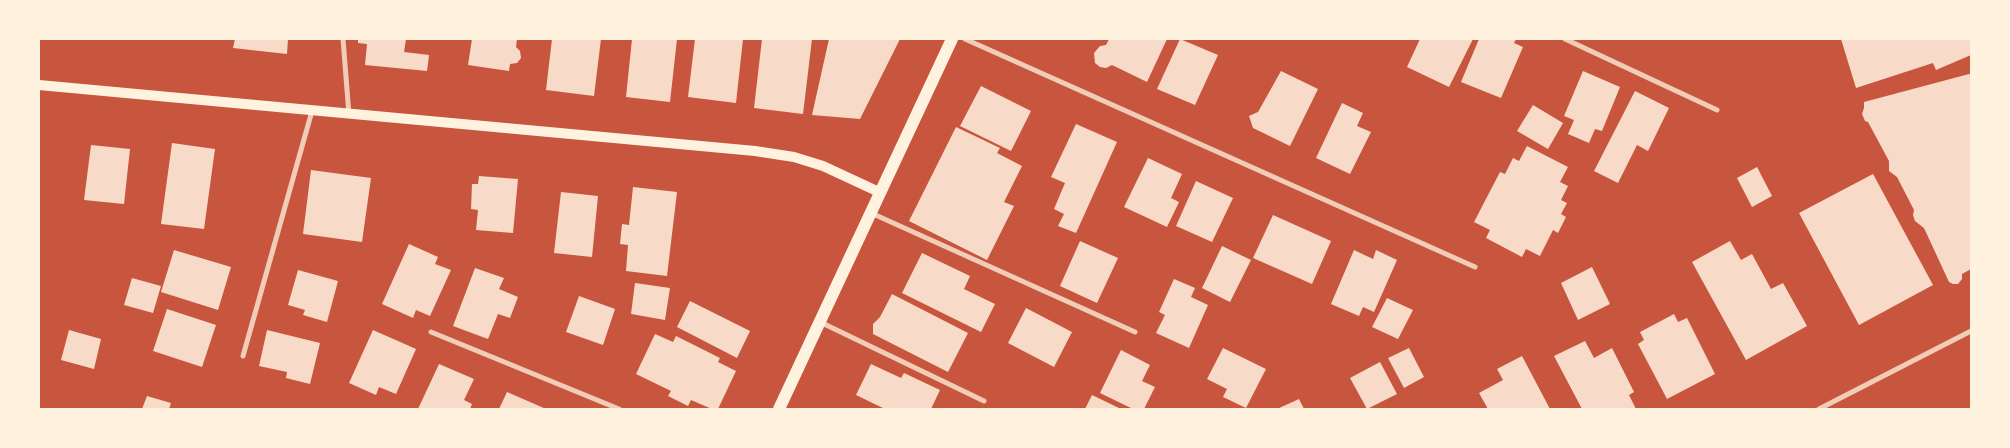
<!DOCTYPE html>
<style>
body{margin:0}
#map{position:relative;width:2010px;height:448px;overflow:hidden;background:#c8553d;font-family:Inter,sans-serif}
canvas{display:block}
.frame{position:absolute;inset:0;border:40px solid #fff3e0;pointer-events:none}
</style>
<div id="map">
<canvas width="2010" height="448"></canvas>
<div class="frame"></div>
</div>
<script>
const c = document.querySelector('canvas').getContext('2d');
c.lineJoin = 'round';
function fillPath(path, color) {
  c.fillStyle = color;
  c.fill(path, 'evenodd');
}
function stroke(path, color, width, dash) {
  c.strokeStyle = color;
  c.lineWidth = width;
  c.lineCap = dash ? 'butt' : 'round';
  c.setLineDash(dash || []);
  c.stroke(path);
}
fillPath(new Path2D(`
 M235,39H288L287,54L233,48Z
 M358,39H406L404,52L429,55L427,71L365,65L367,44L358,43Z
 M472,39H517L516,47L520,51L521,58L517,63L510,64L509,71L468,65Z
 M552,39H601L594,96L546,90Z
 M632,39H677L670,102L626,97Z
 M695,39H743L736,103L688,97Z
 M762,39H812L803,114L754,108Z
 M829,39H900L860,119L812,115Z
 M1109,39H1167L1147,82L1112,65L1106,68L1100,67L1095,63L1094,53L1100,46L1106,45Z
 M1180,39L1218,55L1195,105L1157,89Z
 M1420,39H1473L1449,87L1407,67Z
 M1479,39H1516L1514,43L1523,47L1501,98L1461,82Z
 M1841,39H1971V55L1936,70L1933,63L1856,88Z
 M1281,71L1318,89L1290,146L1253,128L1249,116L1258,112Z
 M1583,71L1620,87L1602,131L1595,129L1589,143L1568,134L1574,120L1564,116Z
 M1969,74L1971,75V269L1962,274V279L1958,284H1953L1949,282L1924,228L1915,221L1913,215L1914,210L1897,177L1889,171V161L1868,122L1865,121L1862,114L1864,108V102Z
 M981,86L1031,111L1011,151L960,126Z
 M1635,91L1669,108L1648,151L1637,145L1618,183L1594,171Z
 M1342,103L1363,113L1357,126L1371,132L1350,174L1316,158Z
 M1533,105L1563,123L1548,149L1517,131Z
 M1076,124L1117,142L1076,233L1058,226L1064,214L1054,209L1065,183L1051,177Z
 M956,127L1000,148L997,153L1022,166L1004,202L1014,206L987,260L909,221Z
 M172,143L215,149L204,229L161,224Z
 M91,145L130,149L124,204L84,200Z
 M1527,146L1568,167L1560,182L1568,186L1561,200L1567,203L1561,214L1566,217L1558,233L1553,230L1540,256L1526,249L1522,257L1486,238L1490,230L1474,222L1500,172L1505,174L1513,158L1519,161Z
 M1148,158L1182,174L1171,198L1179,202L1167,227L1124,207Z
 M1757,167L1772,196L1752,207L1737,178Z
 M311,170L371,178L362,242L303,234Z
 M1873,174L1933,285L1859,325L1799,213Z
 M479,176L518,179L513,233L476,230L478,210L471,209L472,184H478Z
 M1196,181L1233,198L1212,242L1176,226Z
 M633,187L677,192L667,276L626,271L628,245L620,244L622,224L629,225Z
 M561,192L598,196L592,257L554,253Z
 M1273,215L1331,241L1312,284L1253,258Z
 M1080,241L1118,258L1097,303L1060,286Z
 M1730,241L1741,260L1752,254L1771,289L1783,283L1807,326L1746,360L1692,262Z
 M409,244L438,257L435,264L451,270L430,316L416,310L413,318L382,304Z
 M1222,246L1251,260L1230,302L1202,288Z
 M174,250L231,267L218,310L161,292Z
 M1354,250L1373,259L1376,250L1397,260L1374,312L1363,307L1359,316L1331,304Z
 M922,253L970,276L964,289L995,304L981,332L902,293Z
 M1592,267L1610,304L1578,320L1561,283Z
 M475,268L504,278L499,289L518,297L510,318L498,314L488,339L453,326Z
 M298,270L338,281L327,322L303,315L305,310L288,305Z
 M132,278L161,286L153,313L124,305Z
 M1174,279L1195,288L1191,297L1208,305L1189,348L1156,333L1165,315L1159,312Z
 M635,283L670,288L665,320L631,314Z
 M892,294L968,333L948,372L873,334V324L880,317Z
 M579,296L615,309L603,345L566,332Z
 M1387,298L1413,310L1398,339L1372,327Z
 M690,301L750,331L737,358L677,327Z
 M1026,308L1072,332L1054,367L1008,343Z
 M167,309L216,325L202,367L153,351Z
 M1674,314L1678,322L1687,318L1715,374L1667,399L1638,344L1644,340L1640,332Z
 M69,330L101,339L94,369L61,360Z
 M267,330L320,343L310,384L286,378L287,372L259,366Z
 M373,330L416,349L396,394L379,387L376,395L349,383Z
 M655,334L673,342L676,336L720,358L718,362L736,371L718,409H712L691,400L688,406L668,396L671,391L636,374Z
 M1585,341L1594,358L1612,348L1634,392L1629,395L1636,409H1582L1554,356Z
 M1223,348L1266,369L1246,408L1223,397L1227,389L1207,379Z
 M1409,348L1424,377L1404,388L1388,358Z
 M1121,350L1150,365L1142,381L1155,387L1144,409H1133L1100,393Z
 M1522,356L1550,409H1488L1479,393L1503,380L1497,369Z
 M1380,362L1397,394L1367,409L1350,378Z
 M439,364L474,379L464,400L472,404L470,409H418Z
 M871,364L901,378L904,373L940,390L931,409H885L856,395Z
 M507,392L546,409H499Z
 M1092,395L1119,408L1118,409H1085Z
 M147,396L171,403L169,409H142Z
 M1299,399L1304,409H1277Z`), '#f7dbc8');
stroke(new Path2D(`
 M343,39L349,115
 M965,39L1475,267
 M1565,39L1717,110
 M871,213L1135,332
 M820,322L984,401
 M431,332L619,409
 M243,356L312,111
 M1819,409L1971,331`), '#f1ccb7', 5);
stroke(new Path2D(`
 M39,85L755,151L794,157L823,166L879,192`), '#fff3e0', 10);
stroke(new Path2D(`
 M779,409L952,39`), '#fff3e0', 12);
</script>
